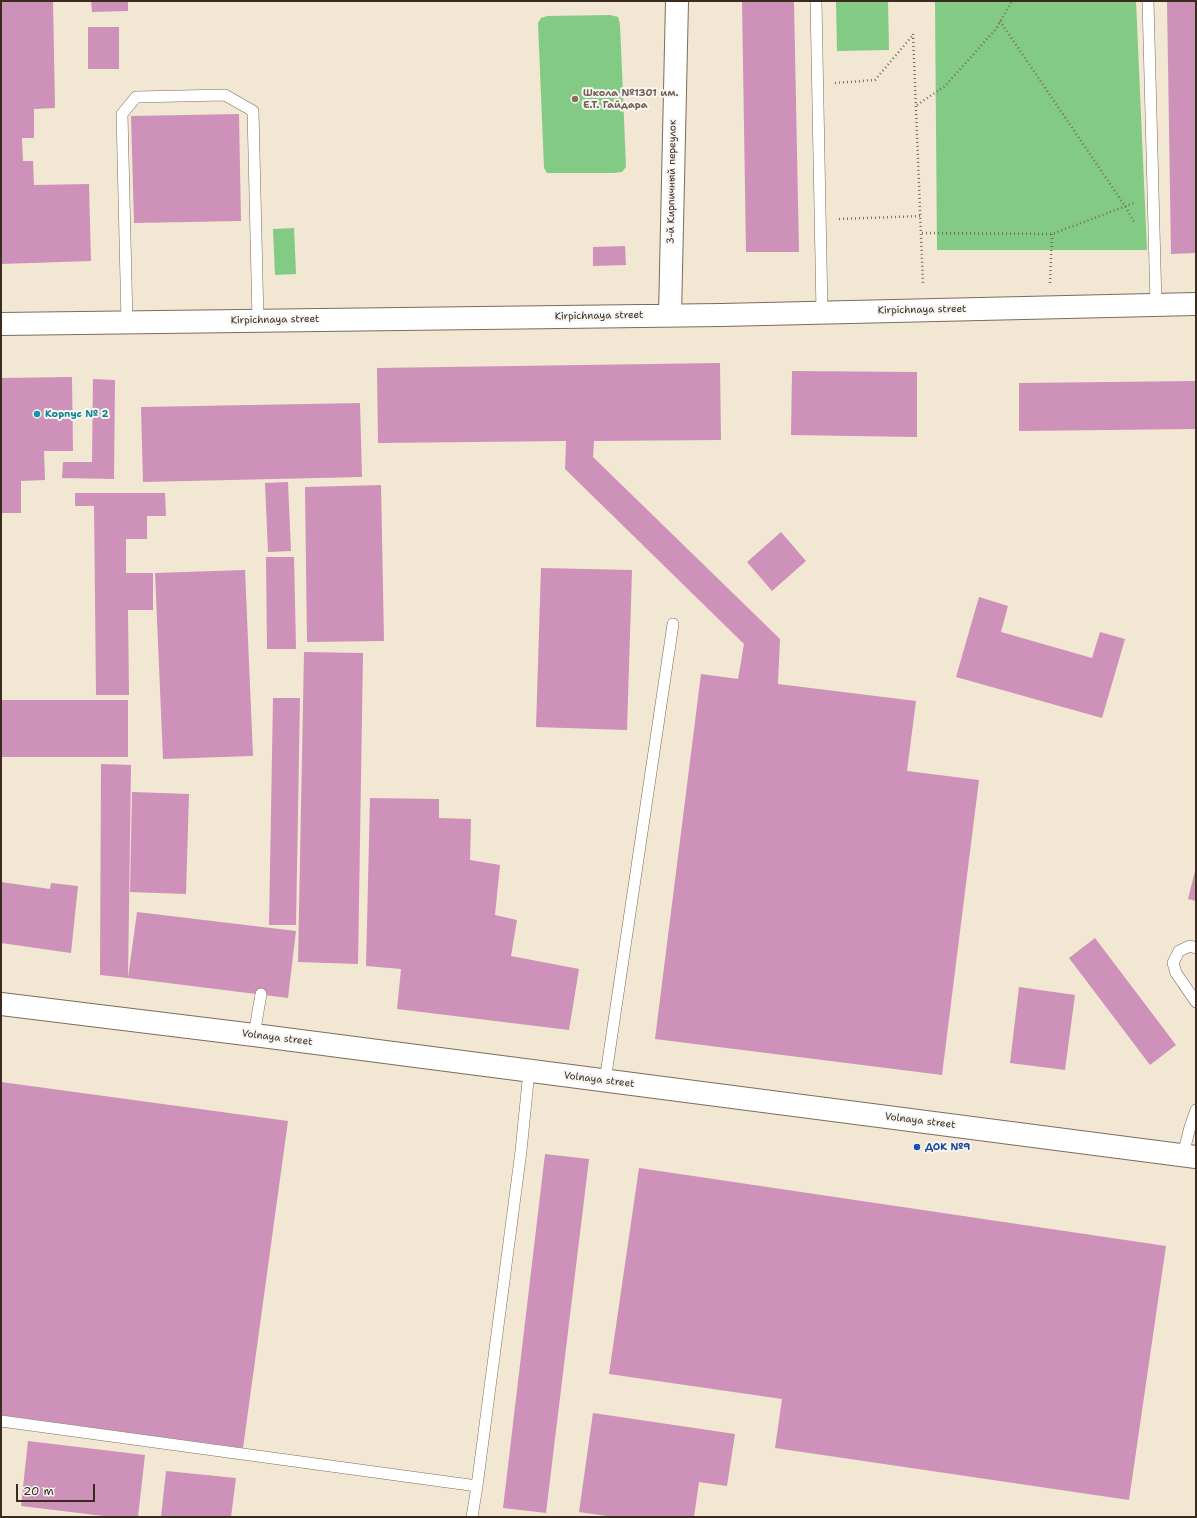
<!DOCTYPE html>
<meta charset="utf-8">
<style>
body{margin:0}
#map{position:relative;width:1197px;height:1518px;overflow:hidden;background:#f2e7d2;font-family:"Shantell Sans",sans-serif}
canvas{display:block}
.frame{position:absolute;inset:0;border:2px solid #3b2a1e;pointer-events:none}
.scale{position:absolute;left:16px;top:1484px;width:79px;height:18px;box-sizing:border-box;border:2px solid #3b2a1e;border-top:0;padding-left:5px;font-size:12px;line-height:14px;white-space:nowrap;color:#3b2a1e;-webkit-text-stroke:3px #f6f6f2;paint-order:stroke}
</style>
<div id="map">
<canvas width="1197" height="1518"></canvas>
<div class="frame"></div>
<div class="scale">20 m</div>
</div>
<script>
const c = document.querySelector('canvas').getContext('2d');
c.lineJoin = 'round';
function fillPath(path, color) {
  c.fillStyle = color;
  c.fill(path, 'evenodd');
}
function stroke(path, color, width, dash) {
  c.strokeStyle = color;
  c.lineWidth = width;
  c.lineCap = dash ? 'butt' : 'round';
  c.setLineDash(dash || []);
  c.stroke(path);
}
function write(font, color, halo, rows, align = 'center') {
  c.font = font + ' "Shantell Sans",sans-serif';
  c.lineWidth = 4;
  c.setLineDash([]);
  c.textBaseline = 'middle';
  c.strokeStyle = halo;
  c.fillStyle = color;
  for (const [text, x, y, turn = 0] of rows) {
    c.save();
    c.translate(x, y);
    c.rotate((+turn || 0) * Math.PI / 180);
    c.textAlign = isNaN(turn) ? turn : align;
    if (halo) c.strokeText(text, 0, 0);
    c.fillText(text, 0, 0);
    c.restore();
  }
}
fillPath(new Path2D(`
 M836,1H888L889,50L837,51Z
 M935,1H1136L1147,250H937Z
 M610,15L618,17L620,24L626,167L622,172L614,173H547L544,168L538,23L541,18L547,16Z
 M294,228L296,274L275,275L273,229Z`), '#83ca85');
fillPath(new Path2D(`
 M1,1H53L55,108L34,109V138H22L23,161H33L34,185L89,184L91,261L1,264Z
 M91,1H128V11L92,12Z
 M742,1H794L799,252H746Z
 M1167,1H1196V253L1171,254Z
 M88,27H119V69H88Z
 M239,114L241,221L134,223L131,116Z
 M625,246L626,265L593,266V247Z
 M720,363L721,440L594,441L593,457L780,639L778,684L916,701L907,771L979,780L942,1075L655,1039L701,674L738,679L744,644L565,469L566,441L378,443L377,368Z
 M792,371L917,372V437L791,435Z
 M72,377L73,451H44L45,480L21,481V513H1V378Z
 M93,379L115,380L114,479L62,478L63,462H92Z
 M1196,381V429L1019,431V383Z
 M360,403L362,477L143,482L141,407Z
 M288,482L291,551L268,552L265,483Z
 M381,485L384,641L307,642L305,487Z
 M75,493H165L166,516H147V539H126V573H153V610H128L129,695H96L94,506H75Z
 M781,532L806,561L772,591L747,562Z
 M266,557H294L296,649H267Z
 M541,568L632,570L627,730L536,727Z
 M245,570L253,756L163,759L155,573Z
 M979,597L1008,606L1001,632L1092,658L1100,632L1125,639L1102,718L956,677Z
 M304,652L363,653L358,964L298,962Z
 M273,698H300L296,925H269Z
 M2,700H128V757H2Z
 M101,764L131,765L128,978L100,975Z
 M132,792L189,794L186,894L130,892Z
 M370,798L439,799V818L471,819L470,860L500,865L495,915L517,920L511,956L579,969L569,1030L397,1009L401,969L366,966Z
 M1195,871H1196V901L1188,899Z
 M1,882L50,889L51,883L78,886L71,953L1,943Z
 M137,912L296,931L288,998L128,978Z
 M1095,938L1176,1045L1150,1065L1069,958Z
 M1019,987L1075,995L1065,1070L1010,1063Z
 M1,1082L288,1121L243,1448L1,1415Z
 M545,1154L589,1159L546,1513L503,1508Z
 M639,1168L1166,1246L1129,1500L775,1448L782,1399L609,1374Z
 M593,1413L735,1434L727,1486L699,1482L694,1517H614L579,1512Z
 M28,1441L145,1455L138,1517H112L21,1506Z
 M166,1471L236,1478L231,1517H161Z`), '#ce91b9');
const lane = new Path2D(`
 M816,1L822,313
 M1148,1L1156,305
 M127,322L122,114L136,97L225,95L253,111L258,320
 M1196,948L1190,946L1179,951L1173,963L1176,973L1196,1002
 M254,1035L261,994
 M605,1081L673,624
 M1183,1155L1190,1127L1196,1110
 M1,1421L477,1486L472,1517
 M477,1486L521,1151L529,1071`);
const street = new Path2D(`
 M670,315L677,1
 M1,324L721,315L1196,304
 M1,1004L254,1035L1196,1157`);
stroke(lane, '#7b6c5d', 12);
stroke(street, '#7b6c5d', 24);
stroke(new Path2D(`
 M1000,21L1125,206L1134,222
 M913,34L923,285
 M835,83L875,80L913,35
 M917,105L945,86L996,29L1012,1
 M839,219L922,216
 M922,233L1052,234L1134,203
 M1050,283L1052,234`), '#7b6c5d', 2.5, [1, 3]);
stroke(lane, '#fff', 11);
stroke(street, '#fff', 22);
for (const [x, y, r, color] of [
 [575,99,4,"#8d6e63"],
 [37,414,4,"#0f9aa8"],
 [917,1147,4,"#1a4fb4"]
]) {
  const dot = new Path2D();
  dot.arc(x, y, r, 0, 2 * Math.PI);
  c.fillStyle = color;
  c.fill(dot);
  stroke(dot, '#f6f6f2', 1.5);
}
write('bold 10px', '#785e54', '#f6f6f2', [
 ["Школа №1301 им.",583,93],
 ["Е.Т. Гайдара",583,105]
], 'left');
write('10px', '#3b2a1e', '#f6f6f2', [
 ["3-й Кирпичный переулок",672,182,-89],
 ["Kirpichnaya street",922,310,-1],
 ["Kirpichnaya street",599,316,-1],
 ["Kirpichnaya street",275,320,-1],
 ["Volnaya street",277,1038,7],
 ["Volnaya street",599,1080,7],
 ["Volnaya street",920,1121,7]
]);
write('bold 10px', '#0d838f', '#f6f6f2', [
 ["Корпус № 2",45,414]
], 'left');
write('bold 10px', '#164399', '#f6f6f2', [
 ["ДОК №9",925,1147]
], 'left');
</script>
